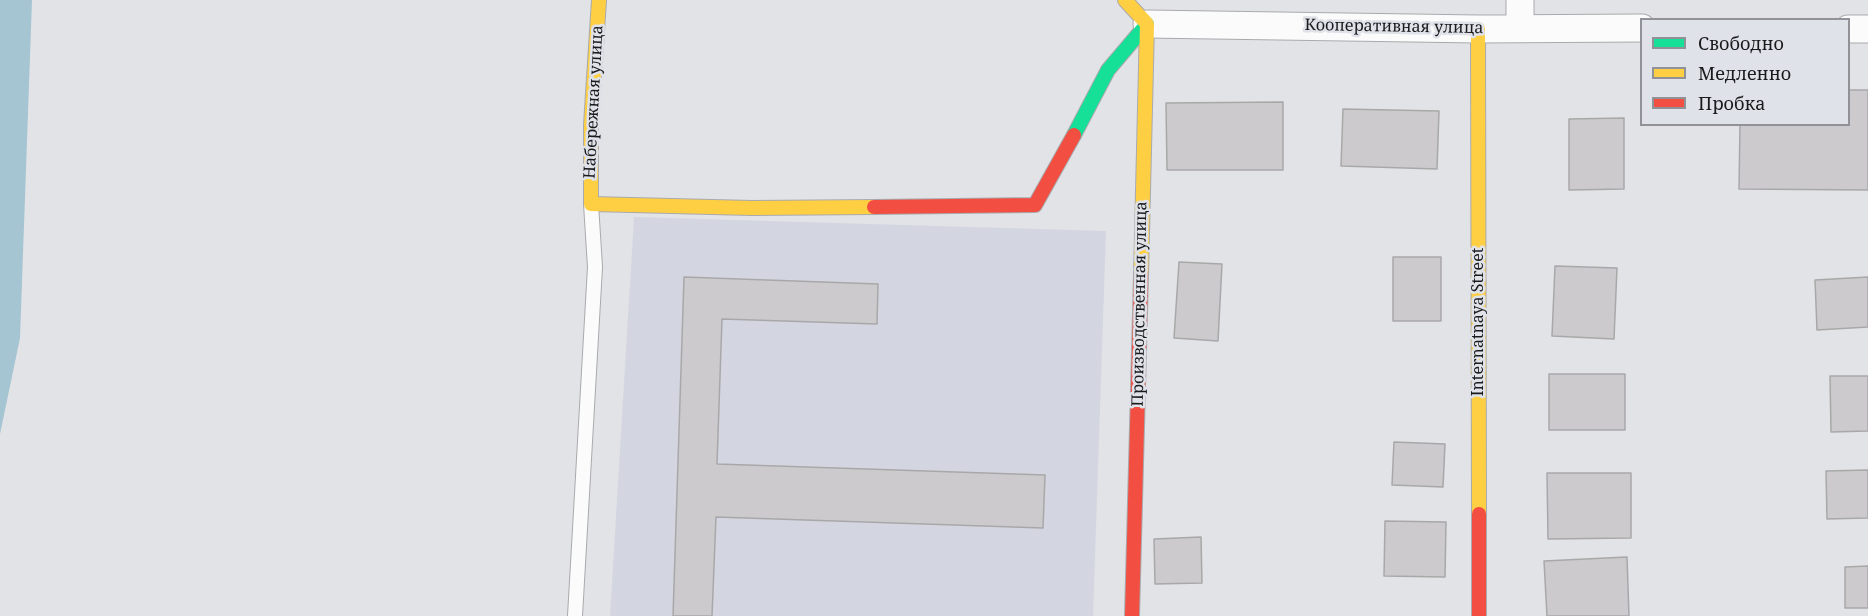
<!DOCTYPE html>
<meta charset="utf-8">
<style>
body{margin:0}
#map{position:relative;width:1868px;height:616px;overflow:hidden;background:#e2e3e7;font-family:"Noto Serif",serif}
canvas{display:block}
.legend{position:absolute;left:1640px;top:18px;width:210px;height:108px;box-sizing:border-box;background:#e0e2e9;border:2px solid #909297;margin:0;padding:8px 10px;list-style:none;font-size:18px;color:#191a1c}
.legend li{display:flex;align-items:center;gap:12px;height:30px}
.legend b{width:30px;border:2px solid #909297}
</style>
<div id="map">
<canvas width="1868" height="616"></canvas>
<ul class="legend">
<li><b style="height:8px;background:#16e098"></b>Свободно</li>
<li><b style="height:8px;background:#ffcf43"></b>Медленно</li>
<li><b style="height:8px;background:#f24e42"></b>Пробка</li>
</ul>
</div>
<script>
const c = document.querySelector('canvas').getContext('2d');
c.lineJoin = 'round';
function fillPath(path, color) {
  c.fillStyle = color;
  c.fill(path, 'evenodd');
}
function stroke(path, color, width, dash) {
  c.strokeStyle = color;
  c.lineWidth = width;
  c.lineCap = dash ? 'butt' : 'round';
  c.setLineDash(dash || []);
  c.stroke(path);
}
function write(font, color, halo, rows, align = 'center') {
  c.font = font + ' "Noto Serif",serif';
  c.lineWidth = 5;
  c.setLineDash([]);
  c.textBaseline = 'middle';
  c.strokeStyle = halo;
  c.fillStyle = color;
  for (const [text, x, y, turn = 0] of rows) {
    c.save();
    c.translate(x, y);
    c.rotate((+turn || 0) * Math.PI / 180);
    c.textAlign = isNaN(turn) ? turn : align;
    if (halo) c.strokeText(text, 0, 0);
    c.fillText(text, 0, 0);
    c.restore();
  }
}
fillPath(new Path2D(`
 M634,217L1106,231L1093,616H610Z`), '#d3d6e0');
fillPath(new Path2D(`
 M0,0H32L20,338L0,434Z`), '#a4c5d1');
const building = new Path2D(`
 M1848,90H1868V190L1739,189L1740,124H1848Z
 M1283,102V170H1167L1166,103Z
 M1343,109L1439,111L1437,169L1341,166Z
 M1624,118V189L1569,190V119Z
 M1393,257H1441V321H1393Z
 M1179,262L1222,264L1218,341L1174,338Z
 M1555,266L1617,268L1614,339L1552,336Z
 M684,277L878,284L877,324L722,319L717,464L1045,475L1043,528L716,517L712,616H673Z
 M1868,277V327L1817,330L1815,280Z
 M1549,374H1625V430H1549Z
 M1830,376H1868V431L1831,432Z
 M1394,442L1445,444L1443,487L1392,485Z
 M1868,470V518L1827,519L1826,471Z
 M1547,473H1631V538L1548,539Z
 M1385,521L1446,522L1445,577L1384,576Z
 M1201,537L1202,583L1155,584L1154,539Z
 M1627,557L1629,616H1547L1544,561Z
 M1868,566V608H1845V567Z`);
fillPath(building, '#cccacc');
stroke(building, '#a9a8a9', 1.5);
const lane = new Path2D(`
 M575,616L595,267L591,204`);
const street = new Path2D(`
 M1147,24L1478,29L1642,28
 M1520,28V0
 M1848,29H1868`);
const fast = new Path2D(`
 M1074,135L1108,70L1147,24`);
const slow = new Path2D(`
 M599,0L591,125V204L752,208L874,207
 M1125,0L1147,24L1141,275
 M1478,29L1479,514`);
const jam = new Path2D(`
 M874,207L1035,205L1074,135
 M1479,514V616
 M1132,616L1141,275`);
stroke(lane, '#a9aaad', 16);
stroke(street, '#a9aaad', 29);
stroke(fast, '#a9aaad', 16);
stroke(slow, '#a9aaad', 16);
stroke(jam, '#a9aaad', 16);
stroke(lane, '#fbfbfb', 14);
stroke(street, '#fbfbfb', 27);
stroke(fast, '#16e098', 14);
stroke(slow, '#ffcf43', 14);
stroke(jam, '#f24e42', 14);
write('16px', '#191a1c', '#e0e2e9', [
 ["Кооперативная улица",1394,27,1],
 ["Набережная улица",594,102,-87],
 ["Производственная улица",1140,304,-89],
 ["Internatnaya Street",1478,322,-90]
]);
</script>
